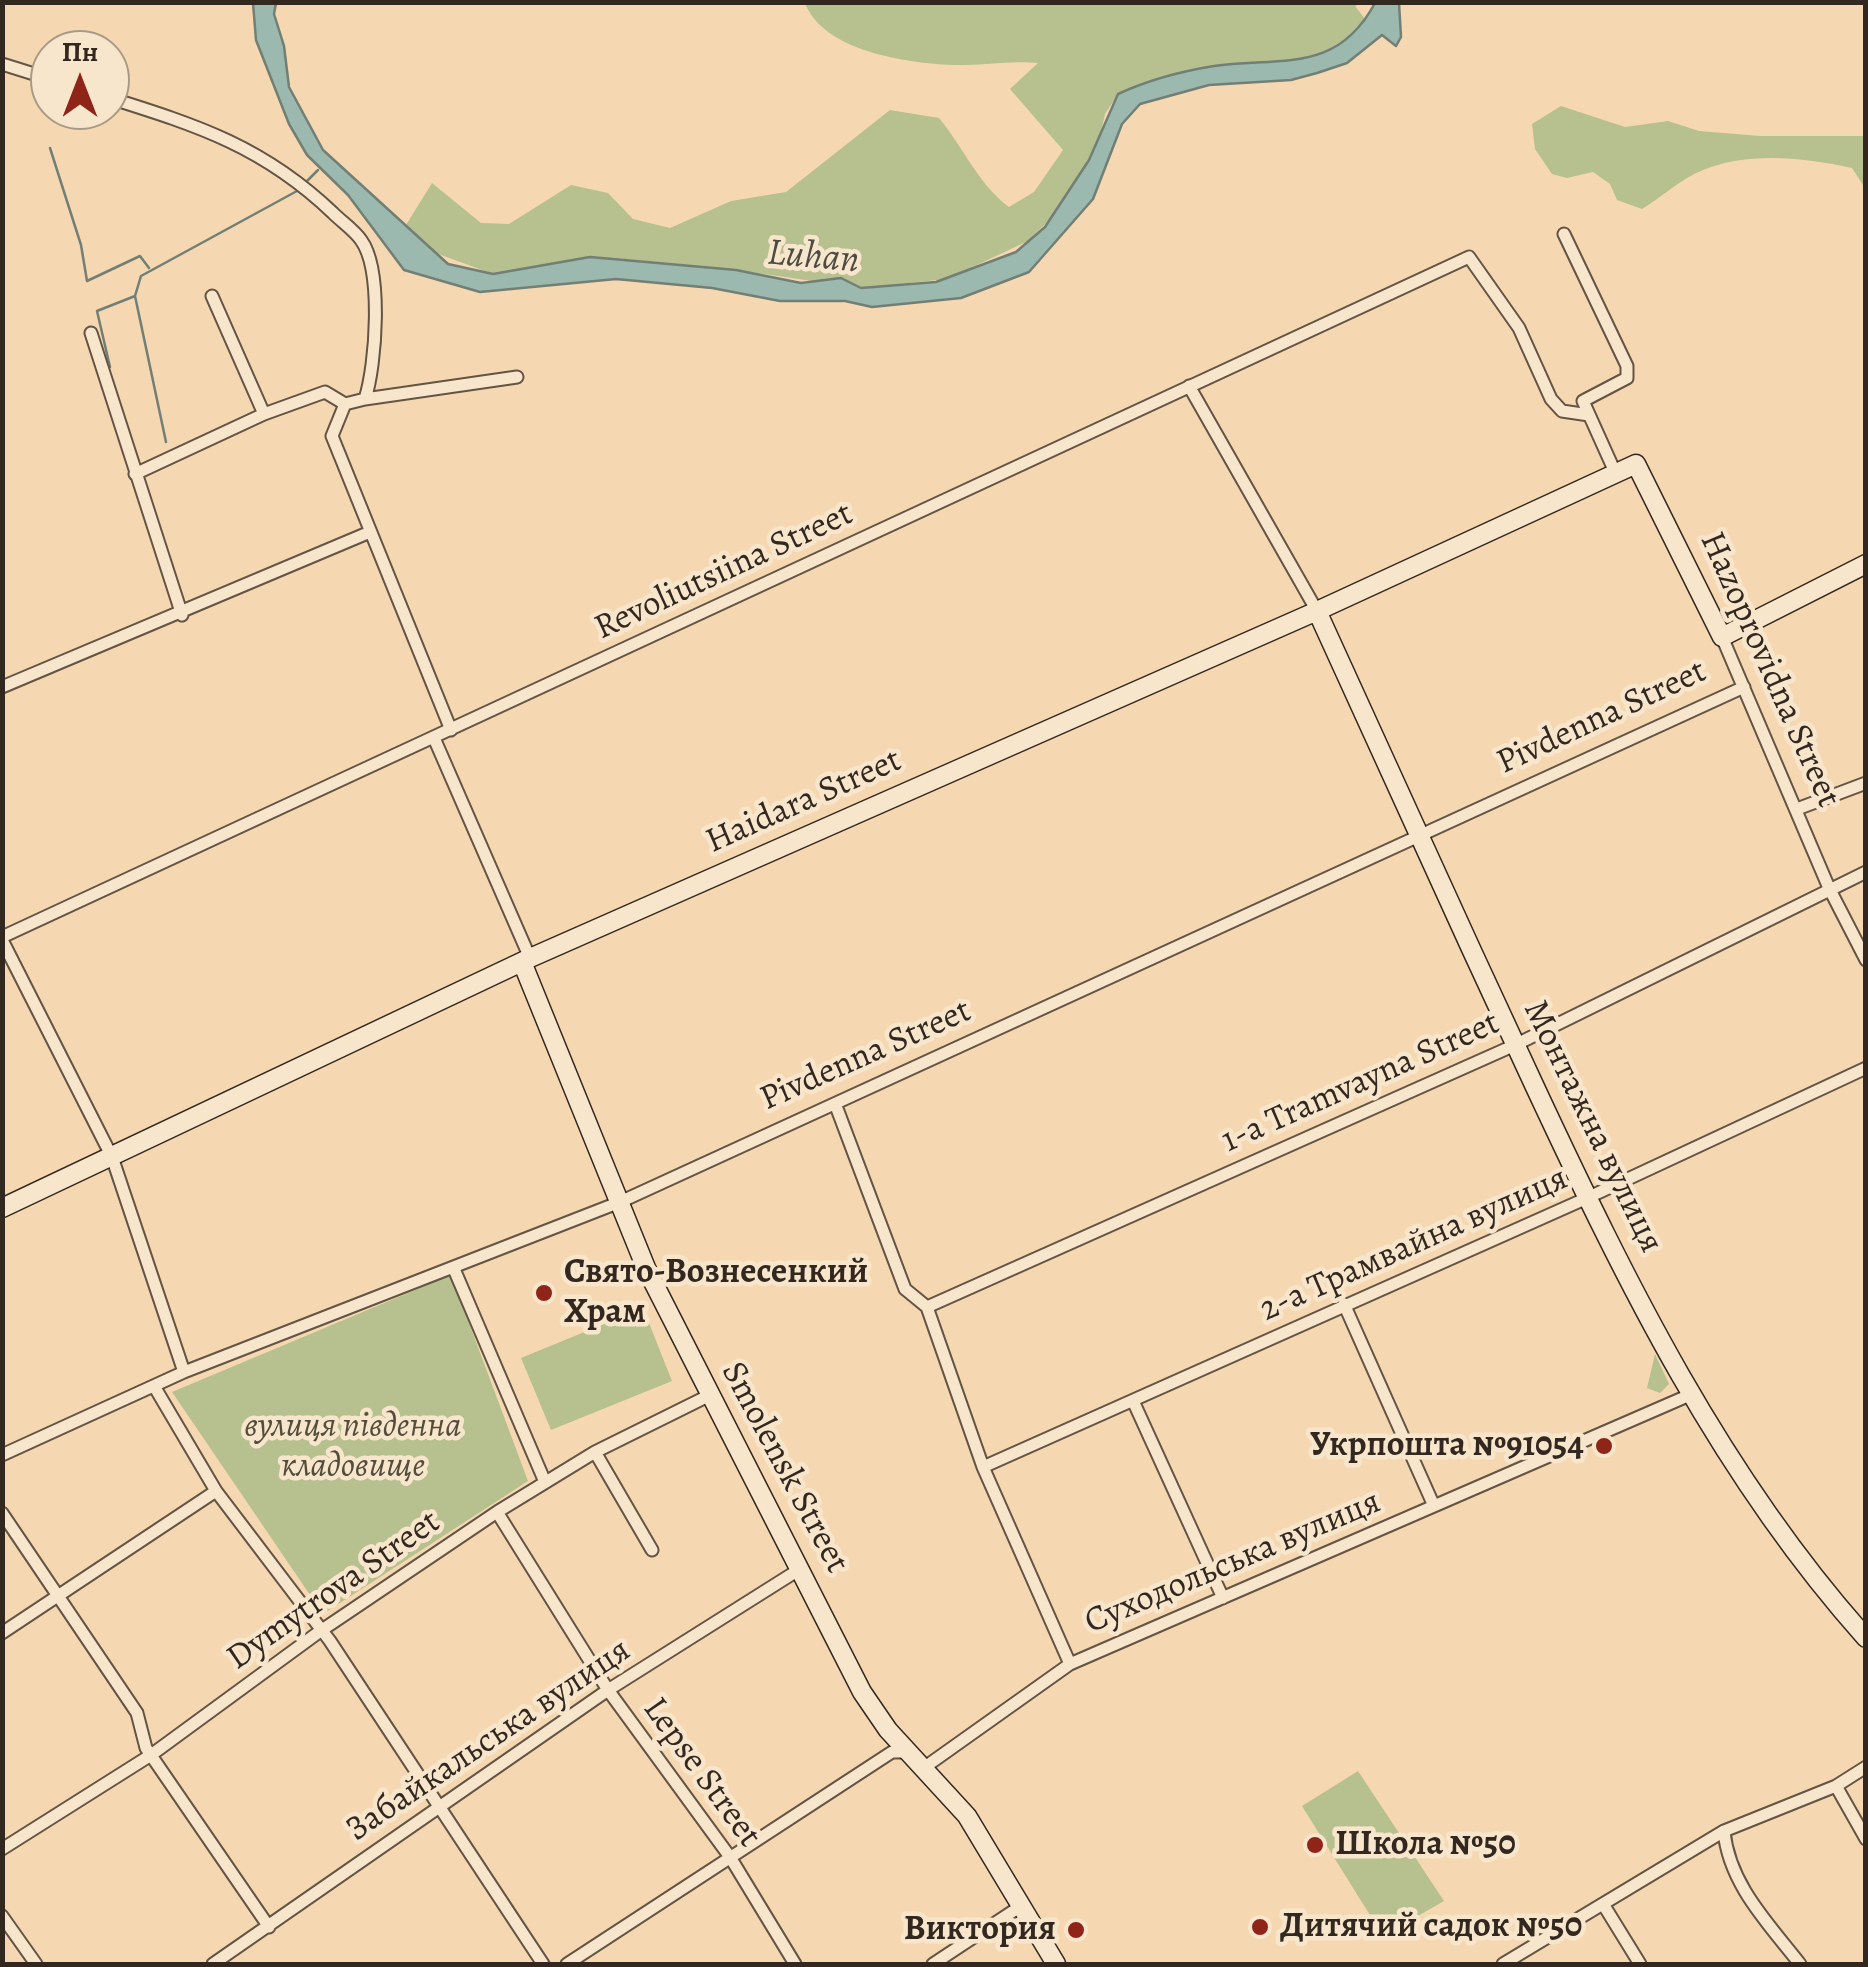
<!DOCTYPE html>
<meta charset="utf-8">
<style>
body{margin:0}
#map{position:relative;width:1868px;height:1967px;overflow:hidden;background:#f5d8b1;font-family:Alegreya,serif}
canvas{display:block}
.frame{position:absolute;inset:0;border:5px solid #32281f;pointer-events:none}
.north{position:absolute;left:30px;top:30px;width:100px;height:100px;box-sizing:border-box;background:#f8e6cc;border:2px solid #a99a87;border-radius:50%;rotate:0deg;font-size:28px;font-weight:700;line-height:40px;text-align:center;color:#32281f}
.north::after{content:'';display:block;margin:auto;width:35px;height:45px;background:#8f2418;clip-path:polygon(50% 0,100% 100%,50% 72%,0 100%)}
</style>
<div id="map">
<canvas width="1868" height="1967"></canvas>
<div class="frame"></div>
<div class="north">Пн</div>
</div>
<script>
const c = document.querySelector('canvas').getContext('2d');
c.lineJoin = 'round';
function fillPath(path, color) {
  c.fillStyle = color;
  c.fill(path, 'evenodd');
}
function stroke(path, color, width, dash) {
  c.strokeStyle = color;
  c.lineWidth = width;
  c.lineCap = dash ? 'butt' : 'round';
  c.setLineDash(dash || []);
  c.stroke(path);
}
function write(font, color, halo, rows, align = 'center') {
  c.font = font + ' Alegreya,serif';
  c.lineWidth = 9;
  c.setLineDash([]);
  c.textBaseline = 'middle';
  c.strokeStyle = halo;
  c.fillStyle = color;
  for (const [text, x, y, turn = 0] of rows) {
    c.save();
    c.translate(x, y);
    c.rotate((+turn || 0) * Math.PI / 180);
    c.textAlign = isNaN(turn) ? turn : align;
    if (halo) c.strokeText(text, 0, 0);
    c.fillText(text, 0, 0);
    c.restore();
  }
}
fillPath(new Path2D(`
 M805,3H1364L1355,6L1365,19L1358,30L1322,54L1283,64L1217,66L1118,94L1105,114L1099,141L1056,213L1028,241L947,279L861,288L736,270L537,267L493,274L433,252L406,225L432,183L481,223L509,224L571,185L608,193L633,219L670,228L731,201L786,192L890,110L939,118C963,147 979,185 1009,207L1034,192L1063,150L1010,89L1038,63C1009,60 982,66 953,65C906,63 823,51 805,3Z
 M1561,106L1625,127L1668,121L1699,131L1760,136H1865V188L1852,168C1805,158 1750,151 1703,170C1682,178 1662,197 1642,209L1617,200L1610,184L1593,172L1567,178L1552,174L1535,149L1532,124Z
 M451,1275L528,1481L323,1614L172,1392Z
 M643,1308L672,1381L551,1430L521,1358Z
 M1655,1354L1669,1384L1660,1393L1647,1388Z
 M1358,1771L1444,1901L1383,1936L1302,1806Z`), '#b7c08f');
const water = new Path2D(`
 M253,3H276L274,14L284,46L289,87L323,150L448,264L493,274L590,257L736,270L801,283L841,278L861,288L936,282L1016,252L1045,227L1089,160L1118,94C1146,81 1183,71 1214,66C1281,57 1337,74 1375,3H1399L1401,37L1396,46L1382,35L1347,63L1317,73L1291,80L1209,85L1140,104L1122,124L1093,199L1029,272L961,298L872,307L845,301H780L712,288L616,279L480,292L404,270L348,195L307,155L289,124L256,40Z`);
fillPath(water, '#9cb9af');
stroke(water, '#727f75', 2.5);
stroke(new Path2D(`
 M50,148L81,245L87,281L140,256L149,268
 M306,182L318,170
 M110,367L97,311L135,296
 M166,442L135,296L141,276L297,191`), '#727f75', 2.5);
const street = new Path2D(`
 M2,64L50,79
 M110,98C199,126 264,147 333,213C342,222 354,230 361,240C383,270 376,365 365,399L345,404L332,436L451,730
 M1564,234L1627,366V378L1583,401L1615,472
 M212,296L264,414
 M91,333L182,615
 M1189,386L1317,611
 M365,399L517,377
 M135,474L264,414L325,392L345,404
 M1722,637L1829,888L1866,960
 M2,687L370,532
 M434,738L530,958
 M1797,809L1866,783
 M2,937L1469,257L1519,328L1551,399L1562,411L1589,415
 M2,940L112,1157L184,1372
 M836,1106L905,1289L927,1307L983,1467L1070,1664
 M454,1269L545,1482
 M1344,1304L1434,1506
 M927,1307L1515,1045L1866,872
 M154,1386L216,1491L330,1641L543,1964
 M1134,1403L1223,1598
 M595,1452L652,1550
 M2,1455L184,1372L620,1202L1744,687
 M983,1467L1587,1198L1866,1068
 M497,1512L608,1690L730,1857L795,1964
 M2,1513L137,1713L146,1748L269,1927
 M2,1633L216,1491
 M925,1767L1070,1664L1692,1394
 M1836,1786L1866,1839
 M1724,1831C1729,1884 1768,1923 1800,1964
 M2,1849L151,1755L319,1632L497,1512L595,1452L708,1396
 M1603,1904L1640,1964
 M2,1916L36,1964
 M213,1964L608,1690L800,1569
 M567,1964L892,1752H909
 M933,1964L1021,1906
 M1503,1964L1724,1831L1836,1786L1866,1767`);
const secondary = new Path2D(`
 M1317,611C1390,770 1461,929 1535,1087C1626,1282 1721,1476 1866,1638
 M522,962L646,1268L862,1692L888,1730L967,1816L1056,1964
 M2,1208L530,958L1317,611L1636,464L1722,637L1866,564`);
stroke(street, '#635444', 15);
stroke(secondary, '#32281f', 21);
stroke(street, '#f8e6cc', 11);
stroke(secondary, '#f8e6cc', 18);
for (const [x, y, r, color] of [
 [544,1293,10,"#8f2418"],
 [1604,1446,10,"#8f2418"],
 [1315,1845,10,"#8f2418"],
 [1260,1927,10,"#8f2418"],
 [1076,1930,10,"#8f2418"]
]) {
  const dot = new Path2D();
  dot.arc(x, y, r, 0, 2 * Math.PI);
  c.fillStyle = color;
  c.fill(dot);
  stroke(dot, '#f8e6cc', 4);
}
write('35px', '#32281f', '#f8e6cc', [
 ["Revoliutsiina Street",724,572,-25],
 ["Hazoprovidna Street",1769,670,66],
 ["Pivdenna Street",1602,718,-25],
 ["Haidara Street",804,802,-24],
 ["Pivdenna Street",866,1056,-24],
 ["1-a Tramvayna Street",1361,1083,-24],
 ["Монтажна вулиця",1592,1127,64],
 ["2-а Трамвайна вулиця",1414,1245,-24],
 ["Smolensk Street",784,1468,62],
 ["Суходольська вулиця",1233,1563,-23],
 ["Dymytrova Street",334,1591,-35],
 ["Забайкальська вулиця",489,1741,-34],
 ["Lepse Street",701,1773,54]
]);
write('bold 35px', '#32281f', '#f8e6cc', [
 ["Свято-Вознесенкий",564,1273],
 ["Храм",564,1313],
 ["Укрпошта №91054",1584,1446,"right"],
 ["Школа №50",1335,1845],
 ["Дитячий садок №50",1280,1927],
 ["Виктория",1056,1930,"right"]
], 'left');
write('italic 35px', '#534e3b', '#f8e6cc', [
 ["вулиця південна",353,1427],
 ["кладовище",353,1467]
]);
write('italic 38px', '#4c4c43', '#f8e6cc', [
 ["Luhan",813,258,5]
]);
</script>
